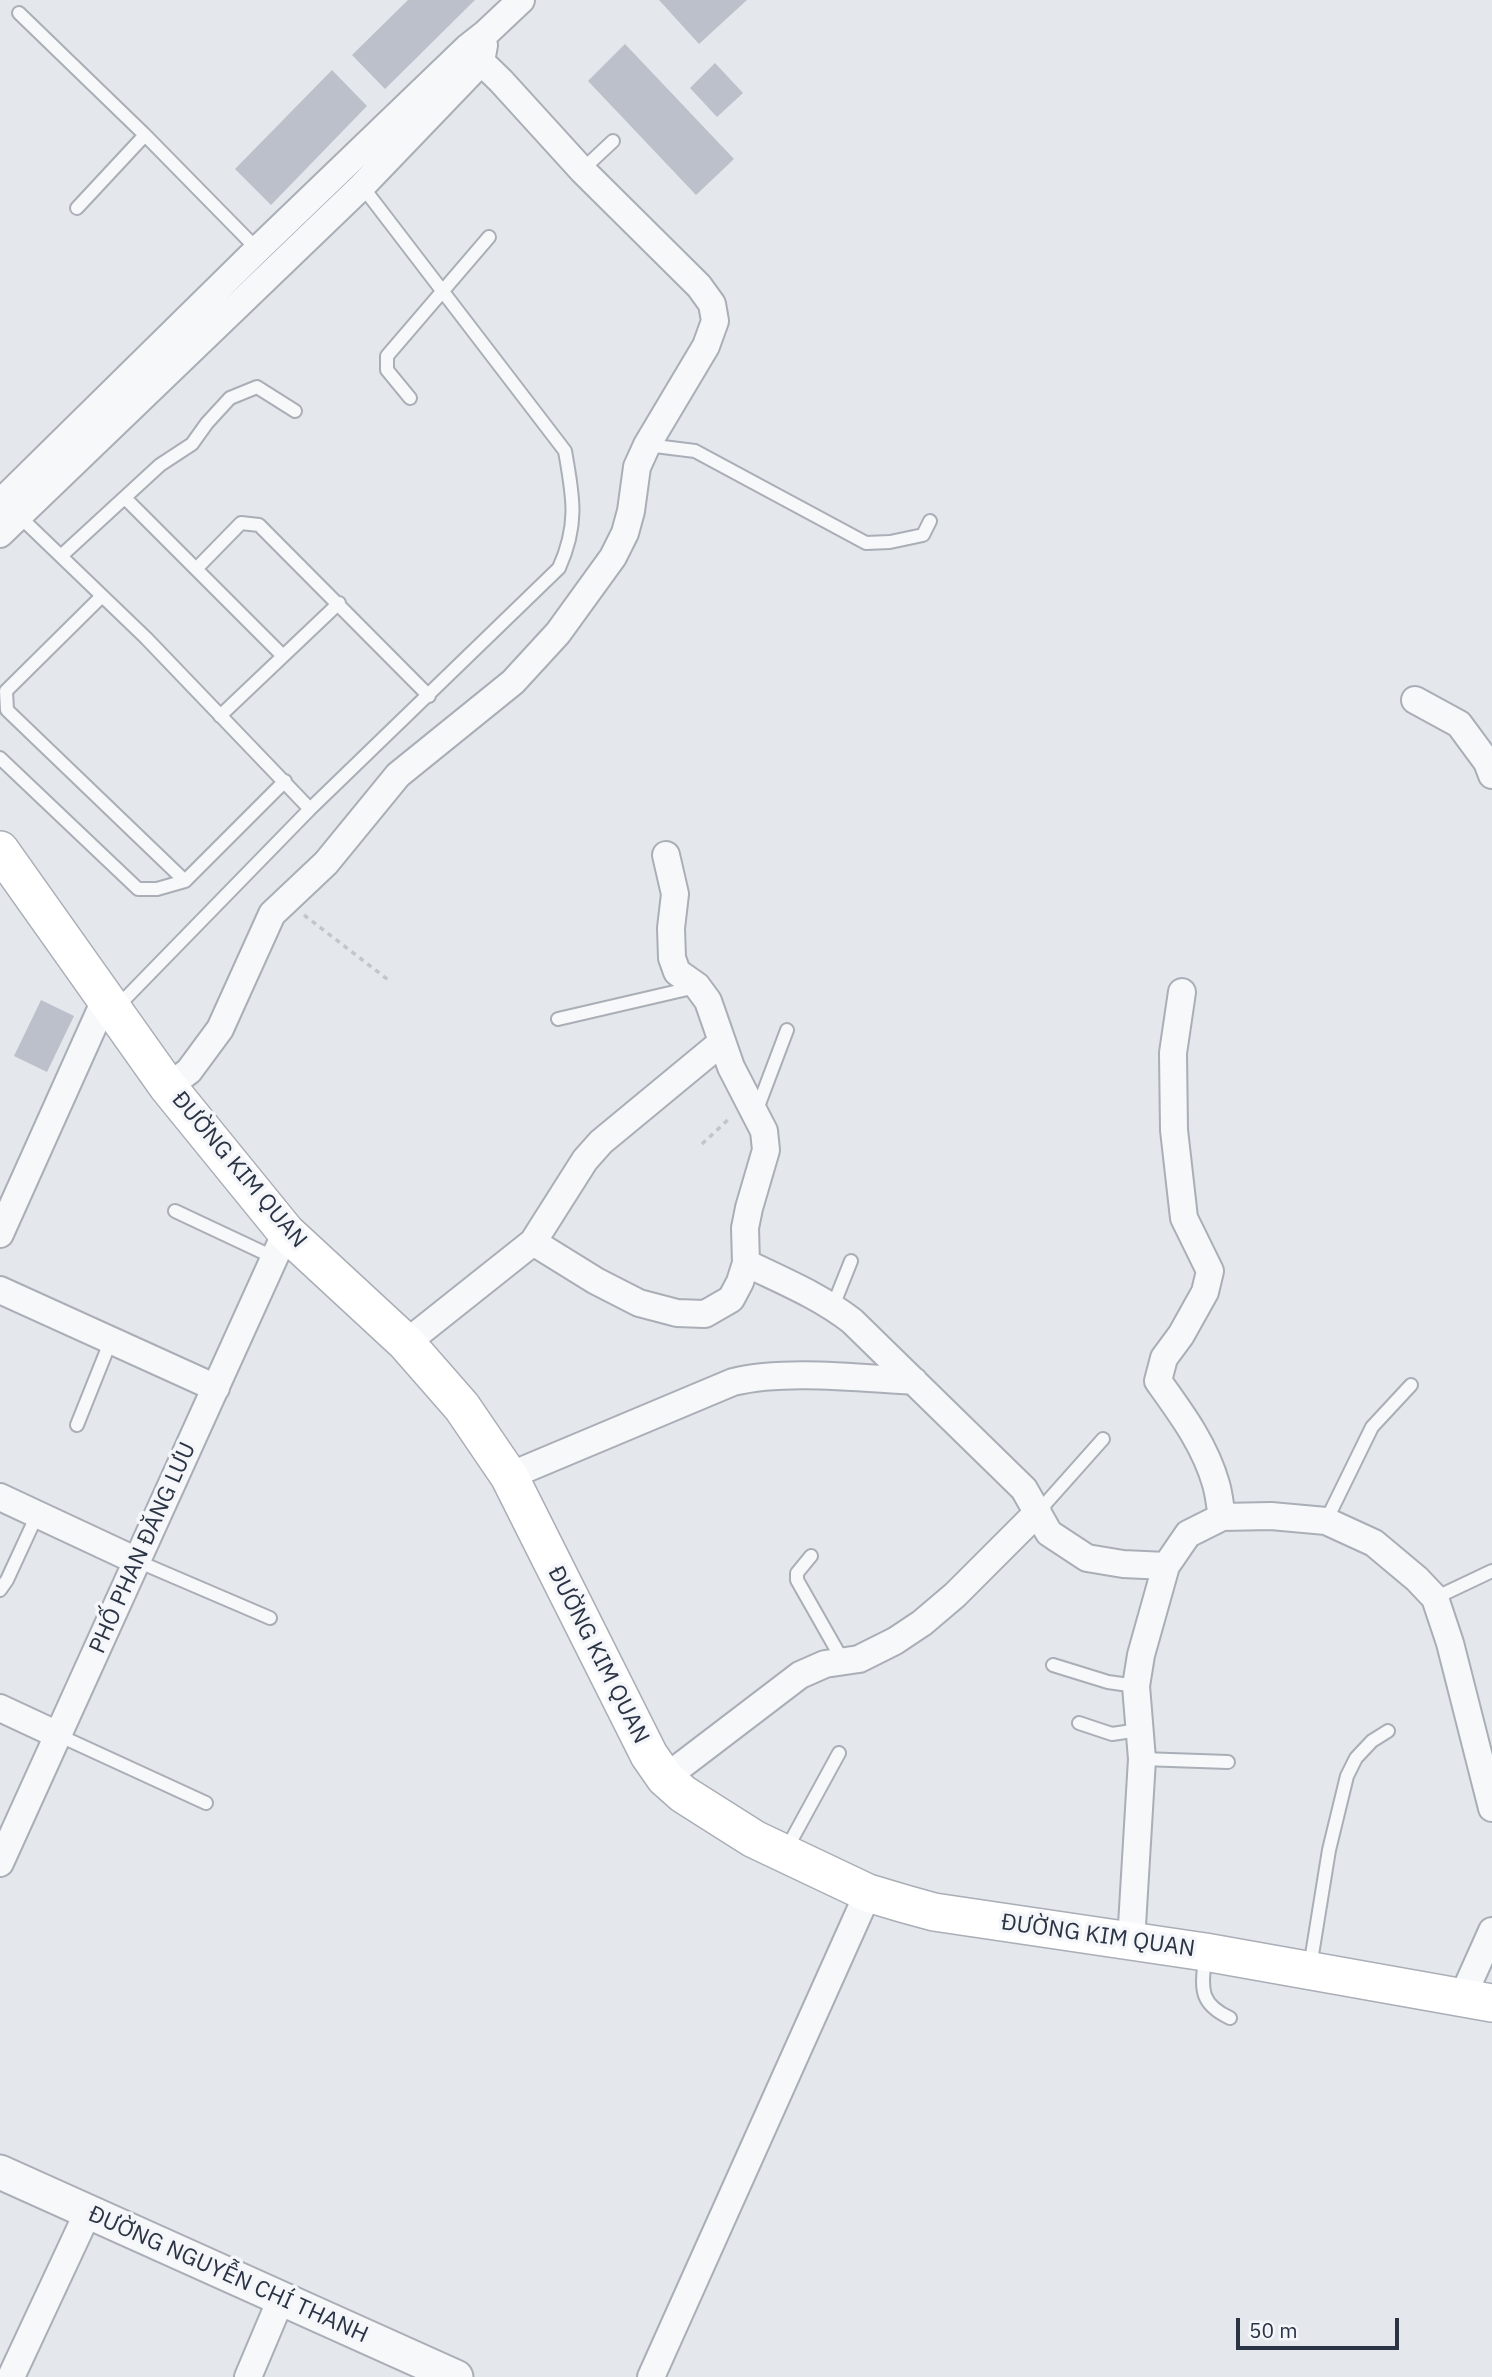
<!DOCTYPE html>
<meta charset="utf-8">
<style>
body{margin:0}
#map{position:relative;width:1492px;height:2377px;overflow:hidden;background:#e4e7ec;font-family:"IBM Plex Sans",sans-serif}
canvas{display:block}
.scale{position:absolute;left:1236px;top:2318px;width:163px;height:32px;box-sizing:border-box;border:4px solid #2b3445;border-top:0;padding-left:9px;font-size:21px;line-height:24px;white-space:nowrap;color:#2b3445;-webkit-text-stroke:5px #f4f6f9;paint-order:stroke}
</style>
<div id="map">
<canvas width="1492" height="2377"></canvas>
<div class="scale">50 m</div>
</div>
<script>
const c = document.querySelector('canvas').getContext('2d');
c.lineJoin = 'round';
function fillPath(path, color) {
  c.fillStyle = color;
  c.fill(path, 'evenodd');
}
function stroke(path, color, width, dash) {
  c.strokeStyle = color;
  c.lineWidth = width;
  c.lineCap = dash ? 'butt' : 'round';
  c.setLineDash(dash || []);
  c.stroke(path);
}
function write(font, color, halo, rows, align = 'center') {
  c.font = font + ' "IBM Plex Sans",sans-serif';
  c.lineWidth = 7;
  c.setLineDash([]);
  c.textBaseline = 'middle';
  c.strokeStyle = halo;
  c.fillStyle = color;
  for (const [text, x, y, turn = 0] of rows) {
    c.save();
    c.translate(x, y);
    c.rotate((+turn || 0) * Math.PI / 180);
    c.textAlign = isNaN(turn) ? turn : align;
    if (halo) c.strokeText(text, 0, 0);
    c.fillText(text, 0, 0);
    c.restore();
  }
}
fillPath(new Path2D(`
 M408,0H475L385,89L352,55Z
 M659,0H747L699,44Z
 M625,44L734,159L696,195L588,81Z
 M715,63L743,93L717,117L690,88Z
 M332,70L367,106L271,205L235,169Z
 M41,1000L74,1016L47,1072L14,1056Z`), '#bbc0ca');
const service = new Path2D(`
 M19,13L145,135L258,250
 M582,170L613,141
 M77,208L145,135
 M410,398L387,370V356L489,237
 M647,445L695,451L866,543L890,542L923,535L930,521
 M125,498L283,656
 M17,514L146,638L310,809
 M61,556L160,465L192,444L207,423L230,398L257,387L295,411
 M196,569L241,523L259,525L429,696
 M102,596L6,691L7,710L185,881
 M220,716L339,603
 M0,758L138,889H157L185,881L285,781
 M117,1007L310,809L559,568C579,524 573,496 565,451L362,186
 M558,1019L696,987
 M756,1112L787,1030
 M175,1211L275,1258
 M833,1306L851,1261
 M77,1425L111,1340
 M1038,1512L1103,1439
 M1326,1521L1372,1427L1411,1385
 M811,1556L797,1573V1580L843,1661
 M137,1561L270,1618
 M0,1590L7,1580L37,1515
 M1435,1598L1492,1571
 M1053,1665L1108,1682L1136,1686
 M1079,1723L1112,1734L1139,1730
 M58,1735L206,1803
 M1142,1759L1228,1762
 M786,1850L839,1753
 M1205,1956C1202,1988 1198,2003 1230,2018
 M1310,1967L1329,1850L1347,1776L1356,1758L1372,1741L1388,1731`);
const minor = new Path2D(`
 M0,503L257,250L467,48L486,33L521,0
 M0,534L362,186L481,62L484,45
 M1415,700L1459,724L1487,762L1492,775
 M1182,992L1173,1053L1174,1130L1184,1218L1210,1271L1205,1292L1181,1335L1164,1358L1158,1381C1181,1413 1205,1445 1216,1484C1219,1494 1220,1506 1222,1517
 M168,1087L189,1071L220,1029L272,914L326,863L398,775L513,682L558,633L613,557L625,533L631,511L637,467L647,445L706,346L715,321L712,304L699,286L582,170L501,81L467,48
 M0,1234L105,1000
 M533,1242L596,1281L639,1303L677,1313L705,1314L731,1299L740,1282L746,1263L745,1228L749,1208L766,1150L764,1131L731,1067L708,1001L697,986L677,972L672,958L671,928L675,894L666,855
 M746,1263C783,1281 820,1296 852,1321L1024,1489L1049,1533L1087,1558L1123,1564L1166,1566
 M0,1290L216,1388
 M406,1343L533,1242L585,1160L601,1142L722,1042
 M509,1476L733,1382C785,1369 859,1378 914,1381
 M0,1497L137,1561
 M0,1708L58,1735
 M665,1778L800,1675L825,1664L859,1659L895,1641L922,1623L955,1595L1038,1512
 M0,1863L286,1232
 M1131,1942L1142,1759L1136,1686L1141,1655L1166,1566L1188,1534L1222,1517L1271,1516L1326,1521L1374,1543L1417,1579L1435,1598L1450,1643L1492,1808
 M1462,1998L1492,1931
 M11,2377L88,2212
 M248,2377L281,2299
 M651,2377L868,1893`);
const tertiary = new Path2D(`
 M0,2172L456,2377`);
const secondary = new Path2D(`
 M0,850L168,1087L286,1232L406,1343L462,1407L509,1476L649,1755L665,1778L683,1794L754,1839L868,1893L905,1904L934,1912L1205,1952L1492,2003`);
stroke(service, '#a9aeb7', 16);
stroke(minor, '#a9aeb7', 30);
stroke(tertiary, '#a9aeb7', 37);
stroke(secondary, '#a9aeb7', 40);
stroke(new Path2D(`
 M304,915L391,982
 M702,1144L731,1117`), '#c2c5cb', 3.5, [5, 5]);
stroke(service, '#f7f8fa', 12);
stroke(minor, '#f7f8fa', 26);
stroke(tertiary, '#f7f8fa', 33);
stroke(secondary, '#fff', 37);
write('23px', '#2b3445', '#f4f6f9', [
 ["ĐƯỜNG KIM QUAN",239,1170,50],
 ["PHỐ PHAN ĐĂNG LƯU",143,1548,-66],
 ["ĐƯỜNG KIM QUAN",598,1655,63],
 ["ĐƯỜNG KIM QUAN",1098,1936,8],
 ["ĐƯỜNG NGUYỄN CHÍ THANH",228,2275,24]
]);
</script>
